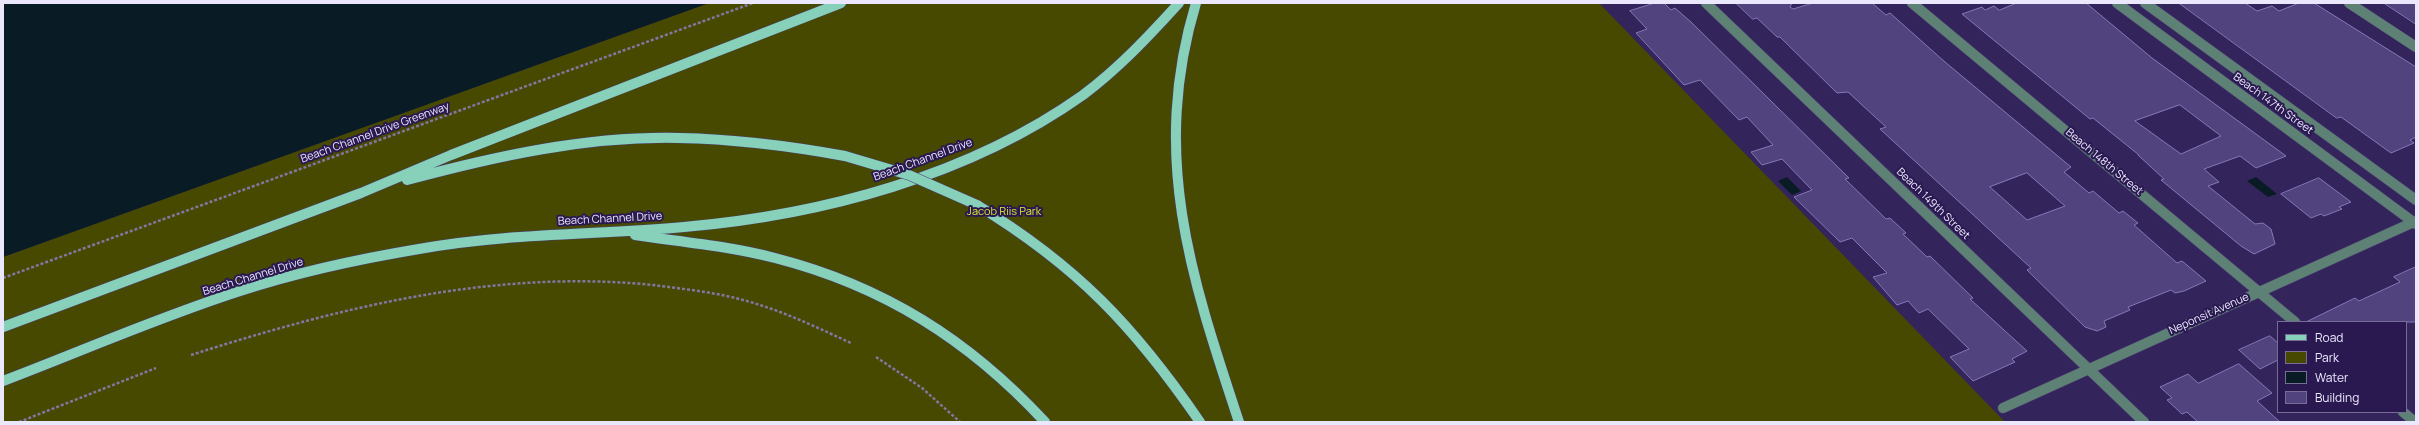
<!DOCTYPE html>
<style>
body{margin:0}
#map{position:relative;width:2419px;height:425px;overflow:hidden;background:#33245c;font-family:Manrope,sans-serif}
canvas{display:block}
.frame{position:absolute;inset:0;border:4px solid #ebe8fe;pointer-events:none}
.legend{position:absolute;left:2277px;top:321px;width:130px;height:92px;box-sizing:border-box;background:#2a1951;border:1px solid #776c96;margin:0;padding:5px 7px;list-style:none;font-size:12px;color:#ebe8fe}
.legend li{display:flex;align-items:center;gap:8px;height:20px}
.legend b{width:20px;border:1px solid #776c96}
</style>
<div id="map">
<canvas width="2419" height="425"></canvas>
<div class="frame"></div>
<ul class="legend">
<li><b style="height:5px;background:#87d1ba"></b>Road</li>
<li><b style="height:11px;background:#474900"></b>Park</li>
<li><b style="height:11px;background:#091c25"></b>Water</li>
<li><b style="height:11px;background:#50437e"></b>Building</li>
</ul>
</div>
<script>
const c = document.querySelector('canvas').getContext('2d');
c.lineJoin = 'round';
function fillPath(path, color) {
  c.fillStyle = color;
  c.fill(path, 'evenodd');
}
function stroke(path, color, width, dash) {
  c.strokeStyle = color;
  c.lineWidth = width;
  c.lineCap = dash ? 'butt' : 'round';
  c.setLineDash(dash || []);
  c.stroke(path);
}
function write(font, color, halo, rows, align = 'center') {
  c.font = font + ' Manrope,sans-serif';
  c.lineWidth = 4;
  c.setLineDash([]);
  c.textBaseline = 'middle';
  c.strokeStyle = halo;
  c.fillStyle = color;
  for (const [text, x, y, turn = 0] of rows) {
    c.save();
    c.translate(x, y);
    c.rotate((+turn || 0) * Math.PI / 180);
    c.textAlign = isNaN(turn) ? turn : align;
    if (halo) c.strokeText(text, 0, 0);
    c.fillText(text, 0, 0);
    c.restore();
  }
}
fillPath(new Path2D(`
 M709,3H1599L2005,422H3V257Z`), '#474900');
fillPath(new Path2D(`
 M3,3H709L3,257Z
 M1787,177L1801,191L1792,195L1778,181Z
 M2256,177L2277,194L2268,197L2247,181Z`), '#091c25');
const building = new Path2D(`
 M1655,3H1664L1671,10L1675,8L1692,23L1849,178L1845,179L1886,219L1890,218L1906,233L1903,234L1927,257L1930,256L1973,298L1970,299L2027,351L2012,359L2015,362L1973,381L1950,357L1969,349L1928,309L1919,313L1908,301L1897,305L1873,277L1887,273L1852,238L1840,242L1794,197L1812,190L1782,159L1762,165L1751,152L1773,145L1747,117L1739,120L1700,80L1684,85L1636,33L1647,29L1630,11Z
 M1736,3H1792L1790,7L1793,9L1813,3H1872L1886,15L1890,13L1945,62L2071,167L2064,172L2089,193L2093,191L2119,213L2123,211L2138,223L2134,225L2177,263L2182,261L2206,281L2184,291L2175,293L2171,290L2128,307L2130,310L2104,321L2106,327L2097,331L2085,327L2027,270L2031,268L1880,129L1886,127L1848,92L1837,93L1780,37H1777L1757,18L1753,19ZM2027,173L2065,206L2027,220L1990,187Z
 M2017,3H2086L2152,58L2286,156L2256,168L2240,156L2204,169L2219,182L2208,186L2255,224L2263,223L2271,229L2275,244L2254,254L2241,246L2161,180L2164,179L2138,155H2139L2093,118L2090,119L1962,14L1982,7L1985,10L1994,6L1999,10ZM2180,105L2221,136L2181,154L2135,121Z
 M2179,3H2245L2257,11L2272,6L2279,11L2299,3H2314L2416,67V137L2410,140L2414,143L2391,153L2341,117L2337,118Z
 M2384,3H2416V24Z
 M2319,178L2351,202L2339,207L2342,209L2324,216L2321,214L2311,218L2281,194Z
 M2416,267V322H2306L2355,298L2359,301L2400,282L2394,277Z
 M2270,336L2278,343V360L2260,369L2239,350Z
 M2239,364L2272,393L2257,401L2280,422H2198L2187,412L2182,414L2167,400L2172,398L2160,387L2188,374L2198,383Z`);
fillPath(building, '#50437e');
stroke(building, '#8578b8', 1);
const minor = new Path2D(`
 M1706,3L2144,422
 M1912,3L2295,322
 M2117,3L2416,224
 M2145,3L2416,200
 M2349,3L2416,47
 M2003,408L2416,221
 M2403,412L2415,422`);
const major = new Path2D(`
 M1196,3C1150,156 1191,277 1239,422
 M407,180C496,156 587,136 679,138C735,139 790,146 845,156
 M977,205C1077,266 1134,326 1200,422
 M635,235C682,242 729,246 775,258C884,286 969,340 1045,422
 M3,327L361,193L451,155L841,3
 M3,381C82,351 159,317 240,291C298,272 359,259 419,249C507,233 595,235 684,227C822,215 969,176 1083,95C1119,68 1149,36 1179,3`);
stroke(minor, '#4d3f73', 11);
stroke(major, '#4d3f73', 11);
stroke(new Path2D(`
 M3,278L753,3
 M191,355C341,307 494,269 653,285C683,289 714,292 743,300C781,310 816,327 851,343
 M876,357L922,388L960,422
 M19,422L156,368`), '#8177a1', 2.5, [3, 2]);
stroke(minor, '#5e8175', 10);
stroke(major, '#87d1ba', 10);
const majorBridge = new Path2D(`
 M845,156L909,175L977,205`);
stroke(majorBridge, '#4d3f73', 11, []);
stroke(majorBridge, '#87d1ba', 10);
write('11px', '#ebe8fe', '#2a1951', [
 ["Beach 147th Street",2273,104,36],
 ["Beach Channel Drive Greenway",375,133,-20],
 ["Beach Channel Drive",923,160,-20],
 ["Beach 148th Street",2104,162,40],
 ["Beach 149th Street",1933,204,44],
 ["Beach Channel Drive",610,219,-3],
 ["Beach Channel Drive",253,277,-17],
 ["Neponsit Avenue",2209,314,-24]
]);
write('11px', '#dee633', '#2a1951', [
 ["Jacob Riis Park",1004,212]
]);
</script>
